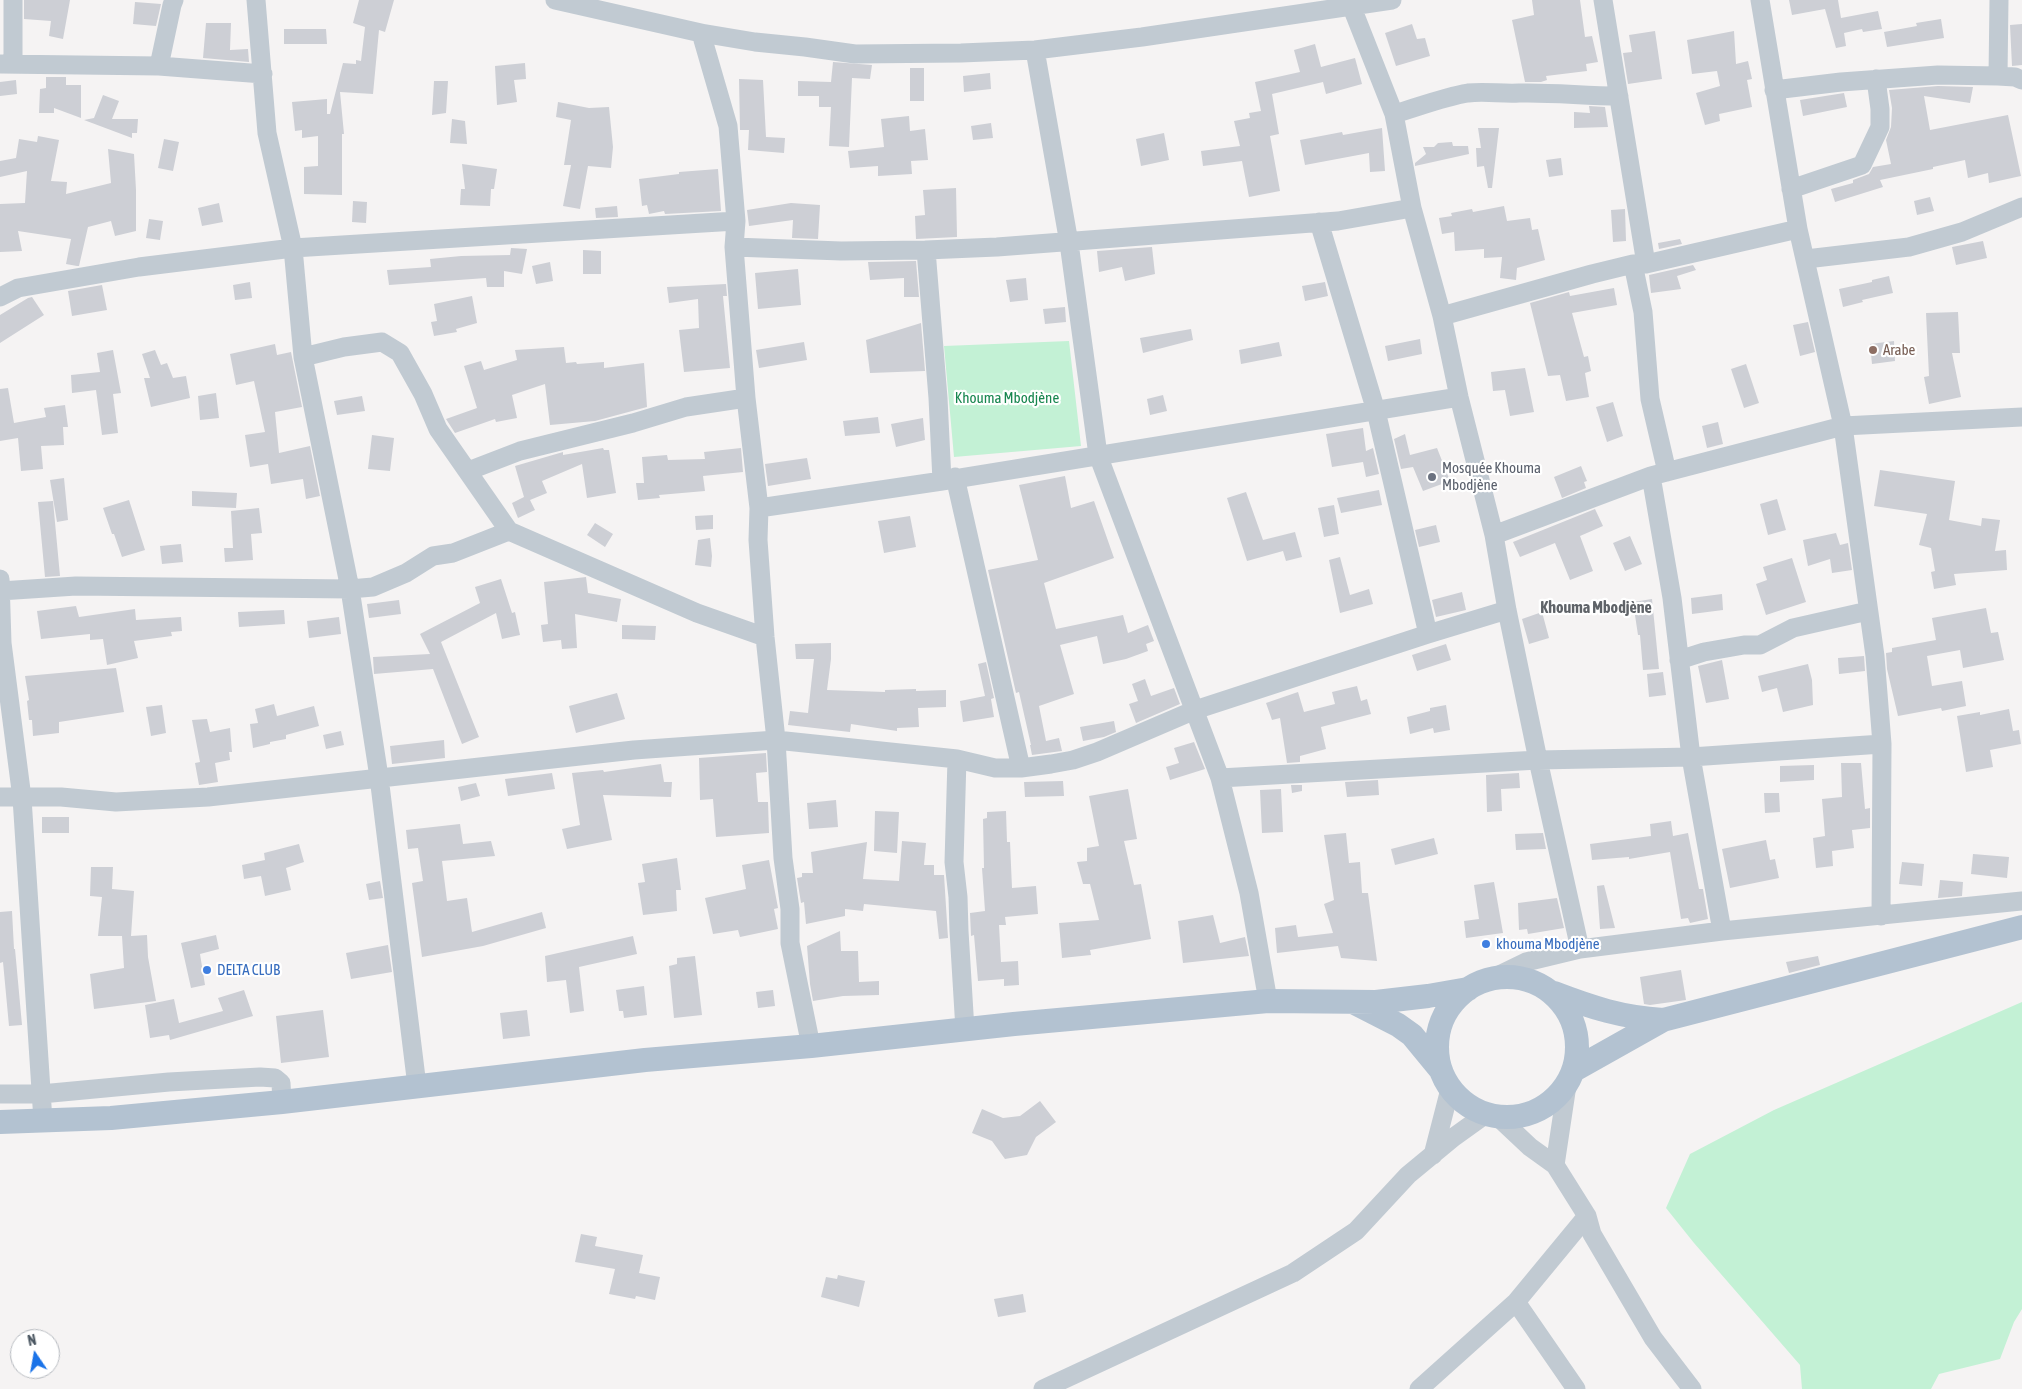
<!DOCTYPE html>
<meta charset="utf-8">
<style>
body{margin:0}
#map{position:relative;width:2022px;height:1389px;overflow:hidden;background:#f5f3f3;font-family:"Asap Condensed",sans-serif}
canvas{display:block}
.north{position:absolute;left:10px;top:1329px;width:50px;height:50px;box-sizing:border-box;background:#fff;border:1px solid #b7bbc0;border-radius:50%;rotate:348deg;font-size:14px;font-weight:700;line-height:20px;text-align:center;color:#4a5661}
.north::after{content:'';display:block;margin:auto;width:18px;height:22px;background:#1a73e8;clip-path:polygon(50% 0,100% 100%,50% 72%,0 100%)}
</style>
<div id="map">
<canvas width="2022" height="1389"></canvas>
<div class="north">N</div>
</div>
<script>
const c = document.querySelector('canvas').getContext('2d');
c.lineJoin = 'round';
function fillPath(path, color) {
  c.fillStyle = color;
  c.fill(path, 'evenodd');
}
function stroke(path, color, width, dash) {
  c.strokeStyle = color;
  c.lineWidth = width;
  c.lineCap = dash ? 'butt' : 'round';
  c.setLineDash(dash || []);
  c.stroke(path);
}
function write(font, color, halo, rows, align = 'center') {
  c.font = font + ' "Asap Condensed",sans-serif';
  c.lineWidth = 4.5;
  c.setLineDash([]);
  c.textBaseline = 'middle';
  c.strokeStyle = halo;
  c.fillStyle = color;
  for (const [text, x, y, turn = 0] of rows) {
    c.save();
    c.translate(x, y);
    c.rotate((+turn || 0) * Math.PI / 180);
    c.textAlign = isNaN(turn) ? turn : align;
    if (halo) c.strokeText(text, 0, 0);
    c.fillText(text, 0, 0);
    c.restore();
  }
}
fillPath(new Path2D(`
 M1069,341L1081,446L954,457L944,346Z
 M2022,1002V1309L2014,1322L2000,1359L1939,1374L1931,1389H1802L1800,1365L1694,1243L1666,1208L1690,1154L1774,1110Z`), '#c3f1d5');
fillPath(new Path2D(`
 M24,0H70L63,39L49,36L51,21L24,19Z
 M359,0H394L385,32L379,30L373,94L340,92L344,134H342V195L304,194V167L318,166V136L302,138V130L295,131L292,102L327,99V114H330L343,63L356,64V60L361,61L365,27L353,23Z
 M1532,0H1580L1585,37L1592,36L1598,62L1586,64L1587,71L1546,76L1547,80L1541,82H1525L1512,20L1534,15Z
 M1789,0H1838L1841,18L1878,11L1882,29L1863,32L1862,29L1844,33L1846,46L1836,48L1825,9L1792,15Z
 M135,2L161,4L156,26L133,24Z
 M1941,19L1944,38L1887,47L1884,32L1917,26L1916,23Z
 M206,23H231L230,50L248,49L249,62L203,58Z
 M1412,24L1417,39L1425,38L1430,56L1396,66L1385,33Z
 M2022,24V65L2012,66L2010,25Z
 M284,29H326L327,44H284Z
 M1655,31L1662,79L1628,84L1623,53L1632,52L1629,35Z
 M1734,31L1736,64L1748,61L1752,79L1747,80L1752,107L1719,114L1720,121L1705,125L1696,93L1720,86L1717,71L1692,74L1687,40Z
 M1315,44L1321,67L1355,58L1362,84L1326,94L1323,82L1272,94L1279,134L1270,136L1280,191L1249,197L1242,161L1203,166L1201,151L1240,146L1234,121L1250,118L1249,113L1261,111L1255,82L1300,72L1294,50Z
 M833,62L872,65L870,79L852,78L849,147L829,146L831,107H819V96H798V81L831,82Z
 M525,63L526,79L514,80L517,102L497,105L495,66Z
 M910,68H924V101H910Z
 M990,73L991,89L964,92L963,76Z
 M46,77H66V85H81V118L54,108V113H39L40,89L46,88Z
 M739,79L763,80L766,137L785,138L784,153L748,150L749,130H740Z
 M16,80L17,94L0,96V82Z
 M434,81H448L446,113L432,115Z
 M1938,86L1973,87L1970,103L1924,96L1930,130L2008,115L2021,176L1989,183L1988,173L1968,178L1965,160L1933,167V169L1880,180L1883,187L1835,202L1831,189L1853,183V180L1869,174L1873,167L1891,164L1886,140L1891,127L1892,108L1889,90Z
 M1844,93L1847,107L1803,116L1800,100Z
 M103,95L119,101L112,119H138L137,133H132V138L84,120L94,118Z
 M558,102L589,108L609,107L613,147L611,168L588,166L580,209L563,206L571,165H564L571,120L556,117Z
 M1589,106L1605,107L1608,127L1574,128V112L1590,113Z
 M909,116L910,131L925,129L928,160L911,161L912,174L878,176V166L850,168L848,151L884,147L881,119Z
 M452,119L465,121L467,144L450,143Z
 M991,123L993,138L973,140L971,126Z
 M1382,128L1385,171L1370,172L1369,153L1305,165L1300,140L1342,132L1343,135Z
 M1478,128H1499L1492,188H1488L1484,166L1477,167L1476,148H1481Z
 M1164,133L1169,160L1141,166L1136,139Z
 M38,136L59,140L51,181L67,182L66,194L111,183L108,149L134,154L136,190V231L115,236L111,221L88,227L79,266H77L66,264L71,239L18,231L22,251L0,252V204L25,203L27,171L0,177V161L16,158L19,139L37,142Z
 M164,139L179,142L173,171L158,168Z
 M1452,142L1453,146H1468L1469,154L1415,166V163L1426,154L1423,147H1434L1438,143Z
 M1561,158L1563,175L1549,177L1546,160Z
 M462,164L497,169L494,189H491L490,206L460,205L461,189H465Z
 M718,169L721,211L665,214L664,211L649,214L647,205L642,206L639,179L679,174V172Z
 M956,188L957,237L916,239L915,216L925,215L923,190Z
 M1930,197L1934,211L1917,215L1914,201Z
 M353,201L367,202L366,223L352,222Z
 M219,203L223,222L202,226L198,208Z
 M791,203L820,205L818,239L792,238L793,220L749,226L747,210Z
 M617,206L618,217L596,218L595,208Z
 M1504,206L1507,221L1530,218L1532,230L1538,229L1545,260L1517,268L1516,280L1500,278L1502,257L1484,258V249L1455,251L1454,232L1442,234L1439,218L1452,216L1451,213L1472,209L1473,212Z
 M1625,209L1626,241L1613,242L1611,210Z
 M149,219L163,221L160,240L146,238Z
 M1680,239L1682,244L1659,249L1658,243Z
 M1983,241L1987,258L1956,265L1952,247Z
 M1152,247L1155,274L1125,281L1122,267L1099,272L1097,251Z
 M511,248L527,249L522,274L504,271V287H487L486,278L389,285L387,270L431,267L430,259L461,256L510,255Z
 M583,250L601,251V274H583Z
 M916,261L919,297H904V278L870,280L868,262Z
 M550,262L553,281L536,284L532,266Z
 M1693,265L1696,270L1677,276L1681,289L1651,293L1649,275Z
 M798,269L801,305L758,309L755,273Z
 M1889,276L1893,293L1862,300L1863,302L1843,307L1839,289L1872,282V280Z
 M1026,278L1028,300L1010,302L1006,280Z
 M250,282L252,298L235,300L233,285Z
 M1325,282L1328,296L1305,301L1302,286Z
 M726,284L727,296H723L730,368L684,372L679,330L699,328L698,299L669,303L667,287Z
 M102,285L107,310L72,316L68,291Z
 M1614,288L1617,305L1572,313L1584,357L1588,356L1591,371L1585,373L1589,397L1566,401L1560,375L1548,376L1530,303L1569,292L1570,296Z
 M472,296L477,323L456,329L457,332L434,336L431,322L437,321L434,304Z
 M32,297L44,315L0,343V315L28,298Z
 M1065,307L1066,322L1045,324L1043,309Z
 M1958,312L1960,353H1952L1961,397L1929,404L1924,377L1929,376L1926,313Z
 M1808,322L1815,352L1800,356L1793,325Z
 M921,323L925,371L870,373L866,340Z
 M1191,329L1193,340L1143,353L1140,338Z
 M1420,339L1422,354L1388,361L1385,346Z
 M1894,341L1895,361L1872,364L1870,344Z
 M804,342L807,360L759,368L756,350Z
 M1279,342L1282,356L1241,364L1239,350Z
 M275,344L277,355L291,352L302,407L275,412L279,453L310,446L320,496L306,499L303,479L271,484L268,464L250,467L245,435L265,432L254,381L236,385L230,354Z
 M564,347L566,363L576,362L577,364L604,362V368L644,363L647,407L595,421L550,425L545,384L512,395L517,418L496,422L495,419L455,433L446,419L477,408L464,366L481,361L484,370L517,360L515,350Z
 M113,350L121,393L113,394L118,433L102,435L96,390L72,393L71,375L100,372L97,353Z
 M155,350L161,365L167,363L173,378L186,376L190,398L151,407L144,378H150L142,354Z
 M1746,364L1759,403L1744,408L1731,369Z
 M1525,368L1534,412L1510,416L1505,390L1493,391L1491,372Z
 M8,388L14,423L46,417L44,408L65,405L68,427H63L64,445L41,446L43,469L21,471L18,438L0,441V389Z
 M216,393L219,418L200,420L198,396Z
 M1163,395L1167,411L1150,415L1147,399Z
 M362,396L365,411L337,415L334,401Z
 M1613,402L1623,436L1607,442L1596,407Z
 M878,417L880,433L845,436L843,421Z
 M923,418L925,440L896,447L891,424Z
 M1718,422L1723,444L1707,448L1702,426Z
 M1363,428L1366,451L1373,448L1379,474L1366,477L1363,462L1332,467L1326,434Z
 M1405,434L1410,455L1437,448L1450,481L1423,491L1413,467L1401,469L1394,439Z
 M372,435L394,438L390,471L368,469Z
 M603,448L604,450H609L616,493L587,498L582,464L542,481L547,493L530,500L535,510L518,518L512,503L524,497L515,466L563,452V455Z
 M741,448L743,472L703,476L705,491L659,495L660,498L638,500L636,483H644L642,457L667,455L668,460L705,459L704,452Z
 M807,458L811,479L768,486L765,464Z
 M1581,466L1587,481L1584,482L1586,488L1562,498L1554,477Z
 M1880,470L1955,481L1949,520L1981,526L1982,518L2000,520L1995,551L2006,550L2007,570L1954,574L1956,585L1934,589L1931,572L1935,571L1931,548L1919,545L1927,514L1874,506Z
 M1065,476L1071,508L1094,501L1114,558L1044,583L1056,629L1123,615L1128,633L1148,625L1154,641L1146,644L1148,651L1126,659L1103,664L1097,636L1060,645L1074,694L1039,706L1046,741L1059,738L1062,751L1032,755L1030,745H1031L1019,692L1016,693L988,570L1038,560L1019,485Z
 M64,478L68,520L57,522L50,480Z
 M1379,490L1382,505L1341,513L1337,498Z
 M192,491L237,493L236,508L192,506Z
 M1246,492L1263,540L1295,532L1302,557L1286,561L1283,551L1247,561L1227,498Z
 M1777,499L1786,530L1768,535L1760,504Z
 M129,500L145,550L122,557L114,534H112L103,508Z
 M53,501L60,576L45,577L38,502Z
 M1334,505L1339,534L1324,537L1318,508Z
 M259,508L262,533L251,534L253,560L225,562L224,548H233L231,511Z
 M1595,509L1603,526L1580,536L1593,571L1570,580L1555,543L1520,557L1513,542Z
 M713,515V529L696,530L695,516Z
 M910,516L916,547L884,553L878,521Z
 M595,523L613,534L605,547L587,535Z
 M1436,525L1440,542L1419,547L1415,530Z
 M1836,533L1840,545L1848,543L1852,570L1832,573L1830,559L1808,566L1803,540Z
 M1630,536L1642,564L1625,571L1613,543Z
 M710,538L712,556L711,567L695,565L698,540Z
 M181,544L183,562L162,564L160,546Z
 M1340,557L1350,595L1369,589L1373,604L1340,613L1329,560Z
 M1792,558L1806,602L1766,615L1756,584L1767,580L1763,567Z
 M586,577L588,593L621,599L617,622L575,614L577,648L562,649L561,640L543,642L541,625L548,624L544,582Z
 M501,579L512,613L515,612L520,635L502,639L496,613L441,642L479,737L462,744L433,669L374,674L373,657L430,654L420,634L480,603L475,587Z
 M1462,592L1466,610L1436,617L1432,600Z
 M1722,594L1723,610L1692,614L1691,598Z
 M1652,599L1659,669L1643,670L1640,635H1638L1633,602Z
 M399,600L401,614L369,618L367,604Z
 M76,606L79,617L135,609L136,620L181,617L182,631L171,632L172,636L134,641L138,658L107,665L103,639L90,640V634L41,639L37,611Z
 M1986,608L1991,633L1998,632L2004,660L1963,668L1960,650L1927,656L1932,686L1962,681L1966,706L1942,711L1941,708L1898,716L1887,669L1886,653L1892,652V648L1936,640L1932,618Z
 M284,610L285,624L239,627L238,612Z
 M1542,612L1549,638L1529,644L1522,619Z
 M339,617L341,634L309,638L307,621Z
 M622,625L656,626L655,640L622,639Z
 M831,643V659L827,690L885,692V690L916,689V691L946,690V707L918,708L919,727L897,728V731L851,724L850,732L788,725L790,711L808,713L814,659H796L795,644Z
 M1446,644L1451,660L1417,671L1412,655Z
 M1864,656L1865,671L1839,674L1838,658Z
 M1722,660L1729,699L1706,703L1698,666Z
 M986,662L994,698L991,699L994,717L963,722L960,701L985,696L978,664Z
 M1808,664L1812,680L1813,705L1783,712L1777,688L1762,692L1758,676Z
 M116,668L124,712L59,722V733L33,736L32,720H29L27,701L29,700L25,676Z
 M1663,672L1666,695L1649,697L1647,674Z
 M1145,679L1151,696L1174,688L1180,704L1136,723L1129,704L1138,701L1132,684Z
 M1357,686L1361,701L1367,699L1371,714L1321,727L1326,749L1300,756V762L1287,763L1280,718L1272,720L1266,703L1298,692L1304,712L1335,704L1332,692Z
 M617,693L625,719L576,733L569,706Z
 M274,704L277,716L314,706L319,726L286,735V739L270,742V744L253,748L250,724L258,723L255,709Z
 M162,705L166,733L151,736L146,707Z
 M1446,705L1450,730L1434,733L1433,728L1410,734L1407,717L1430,711V708Z
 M2009,709L2013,731L2019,730L2021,744L1990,750L1993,767L1966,772L1957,716L1980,712V715Z
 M207,719L210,732L230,728L232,752H229L230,760L215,763L218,782L199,785L195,763L200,762L192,720Z
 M1114,721L1116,732L1104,737L1083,741L1080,727Z
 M341,731L344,745L326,749L323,735Z
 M444,740L445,758L392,764L390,746Z
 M1194,742L1205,769L1170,780L1166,767L1179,763L1174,748Z
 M766,753L767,772L756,773L758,802H768L769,833L716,837L713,799L700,800L699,758Z
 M1841,763H1861L1865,809L1870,808V828L1852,830L1854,848L1832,851L1833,866L1816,868L1813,838L1825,836L1822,799L1842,797Z
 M661,764L664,782H672L671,797L603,795L612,840L567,849L562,829L580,825L572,773L603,770L604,772Z
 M1814,765V780L1780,782V766Z
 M552,773L555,789L508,796L505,779Z
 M1519,773L1520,788L1501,789L1502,811L1487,812L1486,775Z
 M1378,780L1379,795L1347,797L1345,782Z
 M1063,781L1064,796L1025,797L1024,782Z
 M476,783L480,796L461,801L458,787Z
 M1291,785H1302V791L1292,793Z
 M1128,789L1137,839L1124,841L1134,885L1141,884L1151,939L1090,950L1091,955L1062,958L1059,923L1099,920L1090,884H1083L1077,862L1087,861V848L1099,846L1089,796Z
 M1281,789L1283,832L1262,833L1260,790Z
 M1764,793H1779L1780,812L1765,813Z
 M836,800L838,827L809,829L807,803Z
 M875,811L899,812L897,853L874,851Z
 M1006,811L1007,842H1010L1012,888L1036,886L1038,914L1005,917L1006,925H999L1001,962L1018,961L1019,985L1004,986V979L978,981L974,935L971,936L970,913L985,911L982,868H984L983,819L987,818V812Z
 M42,817H69V833H42Z
 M1671,821L1673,836L1688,833L1699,889H1703L1708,919L1690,923L1688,918L1681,919L1670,852L1629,859V857L1592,860L1590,844L1651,836L1650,824Z
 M460,824L463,844L491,841L495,856L442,861L447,901L467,898L472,932L542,912L546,928L483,946L422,957L412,883L423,881L418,848L408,849L406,830Z
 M1346,833L1349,863L1360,862L1362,893H1368L1377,961L1341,958L1338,946L1277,953L1275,928L1296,925L1298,937L1333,933L1324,904L1334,900L1324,835Z
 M1543,833L1546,849L1516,850L1515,834Z
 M1434,838L1438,854L1395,865L1391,849Z
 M1766,840L1770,860L1775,859L1779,878L1730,888L1722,849Z
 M902,841L926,843L924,865H934V875H944L948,938L939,939L936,911L864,904L863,911L845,909V916L806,924L804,902L801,903L797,878L802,877V873H813L811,852L867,842L863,879L899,881Z
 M299,844L304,862L286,868L291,890L265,896L261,876L244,879L242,865L265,860L264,853Z
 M1973,854L2009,857L2007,878L1971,874Z
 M677,858L681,890H676L677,911L643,915L638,883L645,882L642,864Z
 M769,860L778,908L774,909L778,929L740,937L738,930L713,934L705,898L746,889L742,865Z
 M1902,862L1924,864L1922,886L1899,884Z
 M91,867H113L112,889L134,891L131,936L147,935L148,957L156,1001L94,1009L90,974L124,968L122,936H98L102,897L90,896Z
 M1940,880L1963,882L1962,896L1938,898Z
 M380,881L383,898L369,900L366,884Z
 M1494,882L1503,933L1466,938L1464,921L1479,919L1474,885Z
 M1604,885L1615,928L1600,929L1597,886Z
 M1557,898L1564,928L1528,934L1527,929L1519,930L1518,903Z
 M12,911L14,949H15L22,1025L9,1026L3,962L0,963V912Z
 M1213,915L1220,943L1245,937L1249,956L1183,963L1178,921Z
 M840,931L841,951H858L859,982L879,981V995L843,996L813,1001L810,984L807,946Z
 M216,935L219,949L200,954L205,985L191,988L181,943Z
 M633,936L637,954L579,967L584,1011L570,1013L566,980L547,982L545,956Z
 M388,945L392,972L351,979L346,953Z
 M695,956L702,1015L674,1018L669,966L677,964V958Z
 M1818,956L1820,965L1789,973L1786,962Z
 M1681,970L1686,1000L1650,1005L1644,1004L1640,977Z
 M644,986L647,1015L624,1018L623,1011H619L616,990Z
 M244,990L253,1016L170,1040L169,1035L150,1038L145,1005L174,999L179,1023L223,1011L218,998Z
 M773,990L775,1006L758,1008L756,992Z
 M323,1010L329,1057L281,1063L276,1016Z
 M527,1010L530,1036L503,1039L500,1013Z
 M1040,1101L1056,1122L1036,1137L1027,1155L1005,1159L992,1141L972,1133L982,1109L1003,1118L1020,1116Z
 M581,1234L597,1237L595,1246L643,1255L639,1273L660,1277L655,1300L636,1296L635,1299L609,1294L615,1269L575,1262Z
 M838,1275L865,1281L859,1307L821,1297L826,1277L837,1279Z
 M1023,1294L1026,1312L998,1317L994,1299Z`), '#cdcfd5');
stroke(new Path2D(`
 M256,0L267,133L293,248L303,357L350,589L379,777L417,1086
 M555,0L701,33L755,42L805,47L855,54L961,53L1035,50L1142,37L1392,0
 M1603,0L1646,264
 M1760,0L1798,229L1843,426L1875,656L1882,744L1881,916
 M1351,5L1394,114L1412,208L1442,316L1459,397L1494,535L1507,610L1538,760L1580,949
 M701,33L728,126L736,221
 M1035,50L1069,243L1098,455L1220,778L1249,893L1268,1001
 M13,63V0
 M0,64L159,66L263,74
 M159,66L172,5L174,0
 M1998,76L1999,0
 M1774,90L1841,82L1938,75L1998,76L2015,77L2022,80
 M1394,114C1418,107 1444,97 1468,93C1485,91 1502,94 1519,93C1552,92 1585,96 1619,96
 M1791,189L1862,165L1880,127V109L1876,79
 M1319,222L1376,411L1428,634
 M734,247L746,398L759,508L758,540L765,637L776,740L783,858L790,909V943L811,1046
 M926,250L938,398L942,481
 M1806,259L1909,247L1962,232L2022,207
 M1633,264L1643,312L1650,399L1667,472
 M0,297L18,288L139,267L293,248L736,221L734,247L841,251L926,250L997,247L1338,221L1412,208
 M1442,316L1592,274L1633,264H1646L1798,229
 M303,357L344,347L382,342L400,353L423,394L438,429L509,531L697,613L765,637
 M468,471L520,451L633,423L686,407L746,398
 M1651,476L1672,598L1691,757L1722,931
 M955,477L1021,768
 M759,508L942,481L1459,397
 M1494,535L1651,476L1843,426L2022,417
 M0,579L2,643L22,798L43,1121
 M0,591L76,586L350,589L373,587L406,573L433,556L453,553L509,531
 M1679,660L1704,652L1744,645H1760L1793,628L1868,611
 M957,759L954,862L958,897L959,931L965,1030
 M1220,778L1538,760L1691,757L1882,744
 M0,797H61L116,802L208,797L634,750L776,740L957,759L995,768H1021L1051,764L1073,760L1097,752L1195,710L1428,634L1507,610
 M1491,979L1526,962L1580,949L1722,931L2022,901
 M0,1094H41L169,1082L260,1077L275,1078L281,1083L282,1102
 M1497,1116L1530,1147L1555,1165L1587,1216L1592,1234L1653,1338L1692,1389
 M1433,1155L1450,1089
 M1555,1165L1567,1085
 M1516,1302L1576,1389
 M1043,1389L1293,1273L1356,1231L1408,1175L1454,1137L1486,1114
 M1419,1389L1516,1302L1587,1216`), '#c1cad2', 19);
stroke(new Path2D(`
 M1437 1047a70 70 0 1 1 140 0a70 70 0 1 1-140 0Z
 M1554,993C1593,1008 1621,1017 1663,1020
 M1355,1003L1398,1025L1412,1035L1440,1069
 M1574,1070L1663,1020L2022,927
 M0,1122L111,1118L282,1102L645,1060L811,1046L1014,1024L1268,1001L1376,1002L1428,996L1468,989`), '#b3c2d1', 24);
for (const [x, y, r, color] of [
 [1873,350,5,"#8d6e63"],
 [1432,477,5,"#6b7280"],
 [1486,944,5,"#3f7fe0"],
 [207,970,5,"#3f7fe0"]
]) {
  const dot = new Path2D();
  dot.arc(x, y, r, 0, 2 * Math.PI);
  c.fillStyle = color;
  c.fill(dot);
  stroke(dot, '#fff', 2);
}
write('15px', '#785e54', '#fff', [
 ["Arabe",1883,350]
], 'left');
write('15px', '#17864f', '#fff', [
 ["Khouma Mbodjène",1007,398]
]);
write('15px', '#5b616d', '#fff', [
 ["Mosquée Khouma",1442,468],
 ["Mbodjène",1442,485]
], 'left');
write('15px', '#366cbe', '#fff', [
 ["khouma Mbodjène",1496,944],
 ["DELTA CLUB",217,970]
], 'left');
write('bold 16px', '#5f6368', '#fff', [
 ["Khouma Mbodjène",1596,608]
]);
</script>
